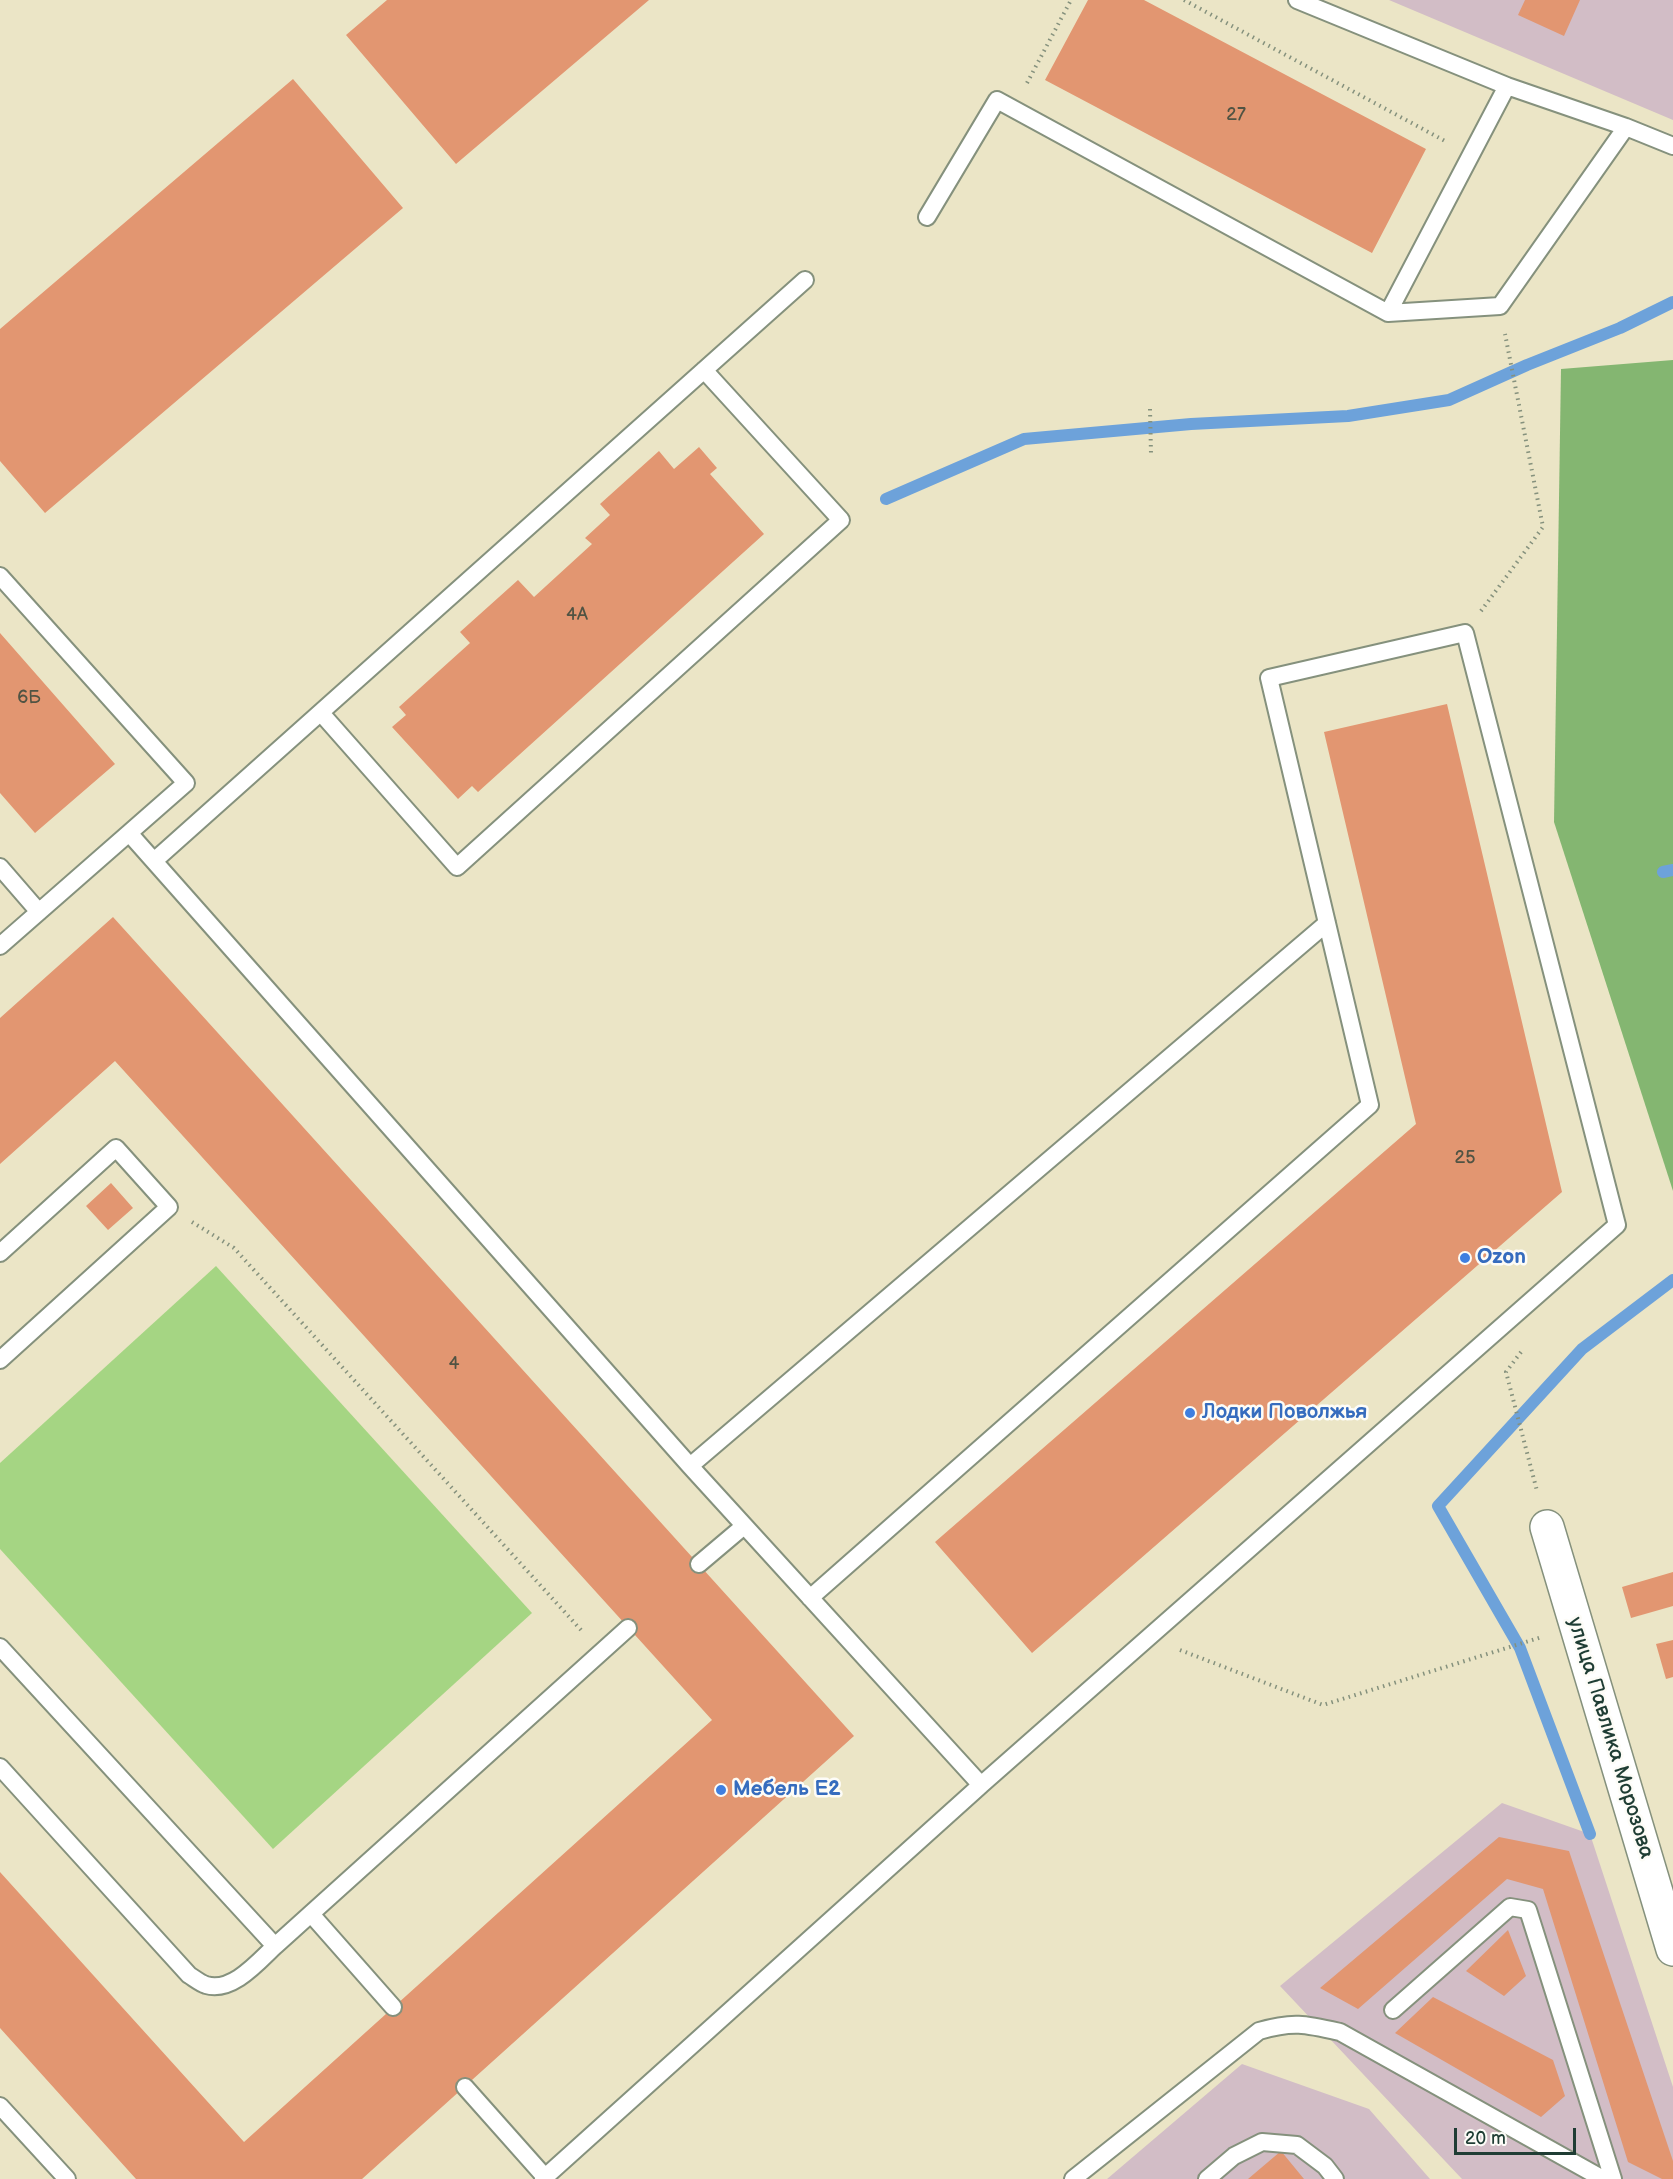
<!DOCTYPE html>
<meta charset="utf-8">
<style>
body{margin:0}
#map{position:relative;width:1673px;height:2179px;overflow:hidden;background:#ebe5c6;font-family:"Balsamiq Sans",sans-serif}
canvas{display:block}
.scale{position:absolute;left:1454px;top:2128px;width:122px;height:27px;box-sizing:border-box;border:3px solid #1f3d34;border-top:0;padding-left:8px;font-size:18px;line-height:21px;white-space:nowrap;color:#1f3d34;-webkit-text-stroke:4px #fdfcf7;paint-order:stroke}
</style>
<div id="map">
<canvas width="1673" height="2179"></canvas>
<div class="scale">20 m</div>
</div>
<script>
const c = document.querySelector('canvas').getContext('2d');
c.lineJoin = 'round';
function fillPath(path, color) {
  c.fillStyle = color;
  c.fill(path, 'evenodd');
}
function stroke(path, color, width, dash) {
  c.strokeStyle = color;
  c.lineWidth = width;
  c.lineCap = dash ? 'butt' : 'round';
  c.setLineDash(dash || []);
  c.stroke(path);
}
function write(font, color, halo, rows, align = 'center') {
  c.font = font + ' "Balsamiq Sans",sans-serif';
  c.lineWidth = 5;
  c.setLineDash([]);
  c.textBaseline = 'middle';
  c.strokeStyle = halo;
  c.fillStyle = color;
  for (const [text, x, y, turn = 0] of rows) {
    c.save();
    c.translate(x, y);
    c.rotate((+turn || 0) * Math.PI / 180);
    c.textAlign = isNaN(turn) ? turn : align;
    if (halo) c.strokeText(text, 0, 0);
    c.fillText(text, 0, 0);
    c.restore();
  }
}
fillPath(new Path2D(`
 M1389,0H1673V120Z
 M1502,1803L1590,1834L1673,2087V2179H1462L1280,1986Z
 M1242,2064L1369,2109L1430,2179H1107Z`), '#d2bdc6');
fillPath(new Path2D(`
 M216,1266L532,1613L273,1849L0,1549V1463Z`), '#a5d583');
fillPath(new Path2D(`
 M1673,360V1191L1554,822L1561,369Z`), '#84b671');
stroke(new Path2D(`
 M886,499L1024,439L1191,424L1348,416L1449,400L1527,365L1620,328L1673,302
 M1663,872L1673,870
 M1590,1834L1520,1648L1438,1506L1582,1349L1673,1280`), '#6da2da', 12);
fillPath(new Path2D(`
 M387,0H649L456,164L346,35Z
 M1088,0H1144L1426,149L1372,253L1045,80Z
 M1525,0H1580L1564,36L1518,15Z
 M293,79L403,208L45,513L0,461V329Z
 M699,447L717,468L710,474L764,534L478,792L472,786L458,799L392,727L406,715L399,707L470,643L460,632L518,580L534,597L592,544L585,538L610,515L600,504L659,451L674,469Z
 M0,633L115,764L35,833L0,793Z
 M1447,704L1562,1192L1032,1653L935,1542L1416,1124L1324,732Z
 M113,917L854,1736L362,2179H136L0,2028V1872L244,2142L712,1720L115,1061L0,1164V1018Z
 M111,1183L133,1208L108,1230L86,1206Z
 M1673,1572V1606L1631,1618L1622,1587Z
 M1673,1640V1677L1666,1679L1656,1644Z
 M1499,1837L1569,1851L1673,2161V2179H1662L1628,2162L1543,1889L1507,1879L1358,2009L1320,1988Z
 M1508,1930L1526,1976L1504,1996L1466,1971Z
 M1433,1997L1553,2060L1565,2096L1541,2117L1395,2033Z
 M1281,2151L1304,2179H1248Z`), '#e29671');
const service = new Path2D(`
 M1297,0L1507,86L1626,127L1673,146
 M927,217L997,100L1388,313L1507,86
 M1388,313L1500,306L1626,127
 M0,576L186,783L129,833
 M321,713L457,867L841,520L704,370
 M154,861L805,280
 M0,867L39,912
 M0,946L129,833L690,1466L981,1785L543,2179
 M0,1253L116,1148L169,1207L0,1360
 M690,1466L1327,923
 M699,1564L744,1526
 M810,1598L1370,1105L1269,678L1465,633L1617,1225L981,1785
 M0,1647L275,1946C258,1962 232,1993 206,1985C200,1983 194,1978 189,1975L0,1767
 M311,1914L393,2007
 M275,1946L628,1628
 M1393,2010L1510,1907L1528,1910L1613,2179
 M465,2087L545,2177
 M0,2106L67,2179
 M1073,2179L1259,2031C1293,2021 1305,2024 1340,2032L1603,2179
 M1207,2179L1234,2156L1262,2142L1297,2145L1325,2166L1335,2179`);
const minor = new Path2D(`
 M1547,1527L1673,1949`);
stroke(service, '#85917d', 20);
stroke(minor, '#85917d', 36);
stroke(new Path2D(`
 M1184,0L1445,141
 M1027,83L1071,0
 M1150,409L1151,454
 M1481,611L1543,527L1505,334
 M192,1222L234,1248L581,1630
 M1521,1352L1506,1372L1537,1491
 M1180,1650L1323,1705L1542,1637`), '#85917d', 4, [1.5, 4.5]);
stroke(service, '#fff', 16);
stroke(minor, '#fff', 33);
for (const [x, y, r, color] of [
 [1465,1258,6,"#3f7fe0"],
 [1190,1413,6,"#3f7fe0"],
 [721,1790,6,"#3f7fe0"]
]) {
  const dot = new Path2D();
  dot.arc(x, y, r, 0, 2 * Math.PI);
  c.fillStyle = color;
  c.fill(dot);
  stroke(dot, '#fdfcf7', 2);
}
write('18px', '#505343', null, [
 ["27",1236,115],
 ["4А",577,615],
 ["6Б",29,698],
 ["25",1465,1158],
 ["4",454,1364]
]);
write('bold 21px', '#366cbe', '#fdfcf7', [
 ["Ozon",1477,1258],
 ["Лодки Поволжья",1202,1413],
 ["Мебель Е2",733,1790]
], 'left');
write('21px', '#1f3d34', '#fdfcf7', [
 ["улица Павлика Морозова",1610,1738,73]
]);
</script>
